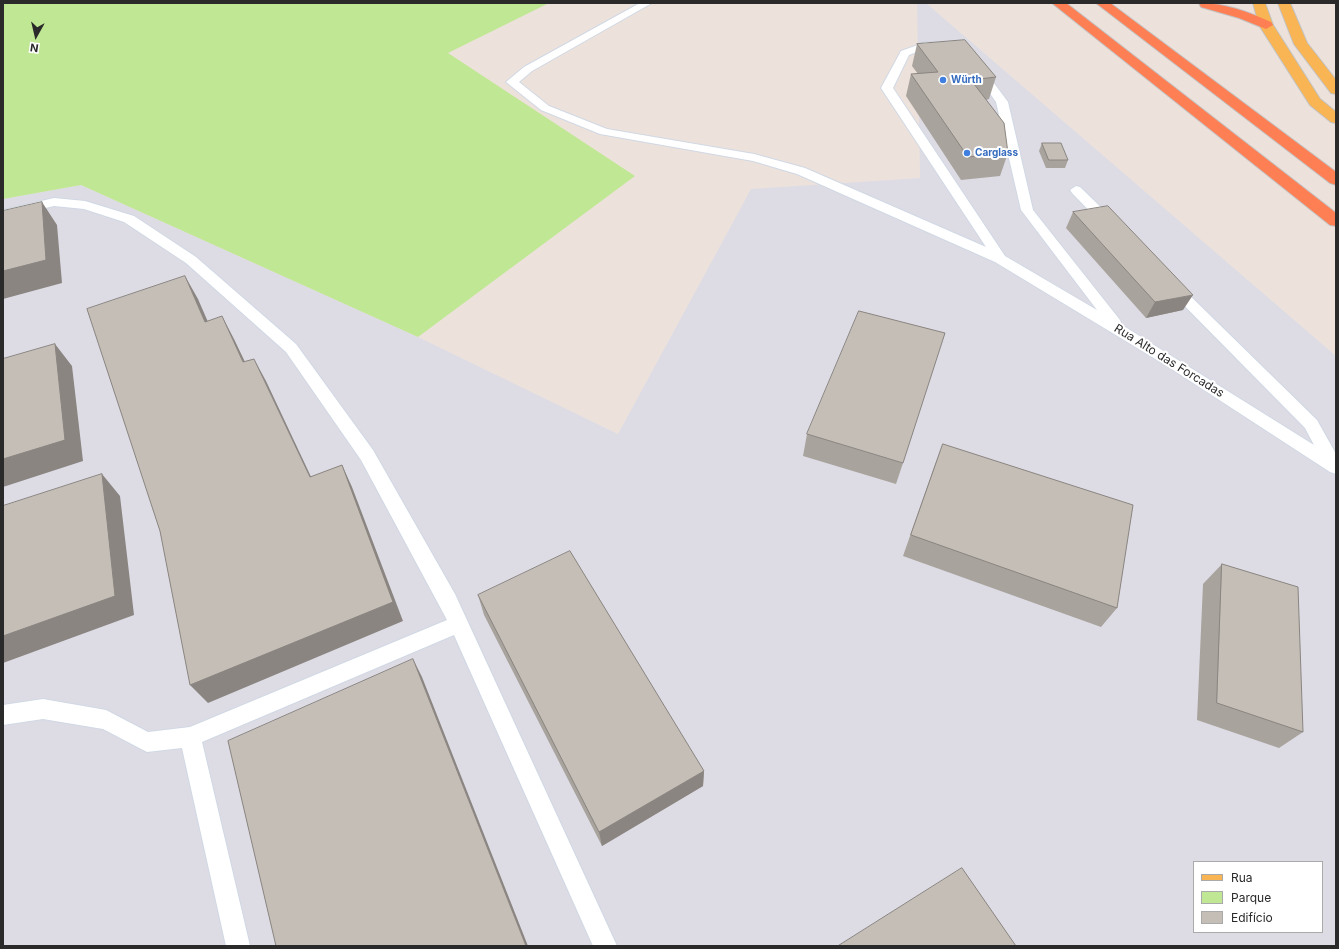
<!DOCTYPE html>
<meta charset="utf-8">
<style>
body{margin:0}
#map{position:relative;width:1339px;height:949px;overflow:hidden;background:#ede2db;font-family:Inter,sans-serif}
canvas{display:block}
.frame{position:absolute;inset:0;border:4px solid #2a2a2a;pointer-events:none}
.legend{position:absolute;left:1193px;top:861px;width:130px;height:72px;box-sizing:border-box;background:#fff;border:1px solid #aaa;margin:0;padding:5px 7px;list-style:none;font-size:12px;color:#2a2a2a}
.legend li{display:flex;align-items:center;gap:8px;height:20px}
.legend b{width:20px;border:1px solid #aaa}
.north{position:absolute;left:16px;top:16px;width:40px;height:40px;-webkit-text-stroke:3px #fff;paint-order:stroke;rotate:188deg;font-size:11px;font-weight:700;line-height:16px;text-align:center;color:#2a2a2a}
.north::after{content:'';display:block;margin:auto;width:14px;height:18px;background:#2a2a2a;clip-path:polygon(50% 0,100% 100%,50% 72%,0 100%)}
</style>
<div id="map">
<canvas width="1339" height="949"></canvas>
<div class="frame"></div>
<ul class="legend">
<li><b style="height:5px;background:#f9b454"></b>Rua</li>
<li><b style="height:11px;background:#c0e794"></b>Parque</li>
<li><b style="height:11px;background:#c5beb7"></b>Edifício</li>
</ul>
<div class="north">N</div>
</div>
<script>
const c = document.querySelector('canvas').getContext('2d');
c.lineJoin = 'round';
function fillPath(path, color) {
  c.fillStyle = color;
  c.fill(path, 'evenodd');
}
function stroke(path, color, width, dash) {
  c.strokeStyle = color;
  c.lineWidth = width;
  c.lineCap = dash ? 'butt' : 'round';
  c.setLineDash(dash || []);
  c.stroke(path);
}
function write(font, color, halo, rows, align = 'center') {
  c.font = font + ' Inter,sans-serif';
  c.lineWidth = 4;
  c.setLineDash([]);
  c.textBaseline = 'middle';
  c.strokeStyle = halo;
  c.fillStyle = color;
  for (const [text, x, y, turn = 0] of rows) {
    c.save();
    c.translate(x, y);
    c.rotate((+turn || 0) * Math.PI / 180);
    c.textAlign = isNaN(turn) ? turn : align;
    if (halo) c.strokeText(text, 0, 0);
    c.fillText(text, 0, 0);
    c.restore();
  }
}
fillPath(new Path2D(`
 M917,3H926L1336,356V946H3V199L81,185L418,337L618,434L751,189L920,178ZM1194,862H1322V932H1194Z`), '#dddce5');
fillPath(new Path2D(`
 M3,3H549L448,53L635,176L418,337L81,185L3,199Z`), '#c0e794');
const lane = new Path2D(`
 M640,3H652L532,71L519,82L549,106L607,129L754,154L805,168L986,247L881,88L901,51L926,42L941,44L942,46L941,48H927L909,55L893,88L1005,256L1097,310L1021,210L996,102L973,69L978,66L982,67L1008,102L1033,210L1120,320L1122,325L1314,445L1305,428L1165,286L1167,283H1177L1317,420L1336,454V474L1330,472L1167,366L995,262L797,174L753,161L600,134L541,110L506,82L524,67Z
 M1076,186L1080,187L1116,222L1118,225L1116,228H1106L1072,193L1070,190Z
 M54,198L85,201L134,216L196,257L296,344L373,450L455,594L617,946H593L454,635L202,742L250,946H226L182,748L147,752L103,729L43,719L3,725V705L43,699L106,710L148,732L190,727L447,620L361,460L286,352L186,263L124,222L84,209L54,206L3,218V210Z`);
const primary = new Path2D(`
 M1253,3H1265L1273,25L1320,99L1336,112V123L1331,122L1310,105L1259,25Z
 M1278,3H1290L1307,43L1336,80V94L1331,93L1294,44Z`);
const highway = new Path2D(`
 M1052,3H1066L1336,213V226L1330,225Z
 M1096,3H1110L1336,172V185L1330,183Z
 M1199,3C1225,3 1248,12 1271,22L1273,25L1266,29L1239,18L1201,7Z`);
stroke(lane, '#d0d8e4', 2);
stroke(primary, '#c3c3c3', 2);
stroke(highway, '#c3c3c3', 2);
fillPath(lane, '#fff');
fillPath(primary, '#f9b454');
fillPath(highway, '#ff7f55');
fillPath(new Path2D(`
 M917,44L996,77L989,99L986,100L1008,153L1000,176L961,180L906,96L911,74H918L912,66Z
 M1042,143L1068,160L1065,168H1046L1039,151Z
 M1073,212L1183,310L1146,318L1066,228Z
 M807,434L903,463L896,484L803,456Z
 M943,444L1117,608L1101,627L903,556L935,465Z
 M1222,564L1303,732L1279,748L1197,720L1203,584Z
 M478,595L704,771L703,786L602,846L484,615Z`), '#a9a39d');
fillPath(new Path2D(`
 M42,202L57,225L62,283L3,299V271Z
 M185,276L198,299L218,345L205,322Z
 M1193,295L1183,310L1146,318L1155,302Z
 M222,316L234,339L256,385L243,362Z
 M55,344L72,366L83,461L3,487V459Z
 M254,359L266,381L321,498L310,477Z
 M342,465L352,487L403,621L208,703L190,685Z
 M102,474L120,496L134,615L3,663V636Z
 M413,659L422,677L528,946H526Z
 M704,771L703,786L602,846L599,832Z`), '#8a8580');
const building = new Path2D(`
 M965,40L996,77L971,80L1004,123L1008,153L968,157L911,74L938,72L917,44Z
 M1042,143H1061L1068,160H1049Z
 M42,202L46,260L3,271V211Z
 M1108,206L1193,295L1155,302L1073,212Z
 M185,276L205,322L222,316L243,362L254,359L310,477L342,465L393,602L190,685L160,531L87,309Z
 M859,311L945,333L903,463L807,434Z
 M55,344L65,440L3,459V359Z
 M943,444L1133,505L1117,608L911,535Z
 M102,474L115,596L3,636V506Z
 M570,551L704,771L599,832L478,595Z
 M1222,564L1298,587L1303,732L1217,703Z
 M413,659L526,946H276L228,741Z
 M962,868L1016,946H838Z`);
fillPath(building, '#c5beb7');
stroke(building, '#8a8580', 1);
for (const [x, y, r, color] of [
 [943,80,4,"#3f7fe0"],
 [967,153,4,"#3f7fe0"]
]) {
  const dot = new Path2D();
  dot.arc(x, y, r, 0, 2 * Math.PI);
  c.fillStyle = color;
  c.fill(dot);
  stroke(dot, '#fff', 1.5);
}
write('bold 10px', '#366cbe', '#fff', [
 ["Würth",951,80],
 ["Carglass",975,153]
], 'left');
write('12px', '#2a2a2a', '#fff', [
 ["Rua Alto das Forcadas",1169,361,32]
]);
</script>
